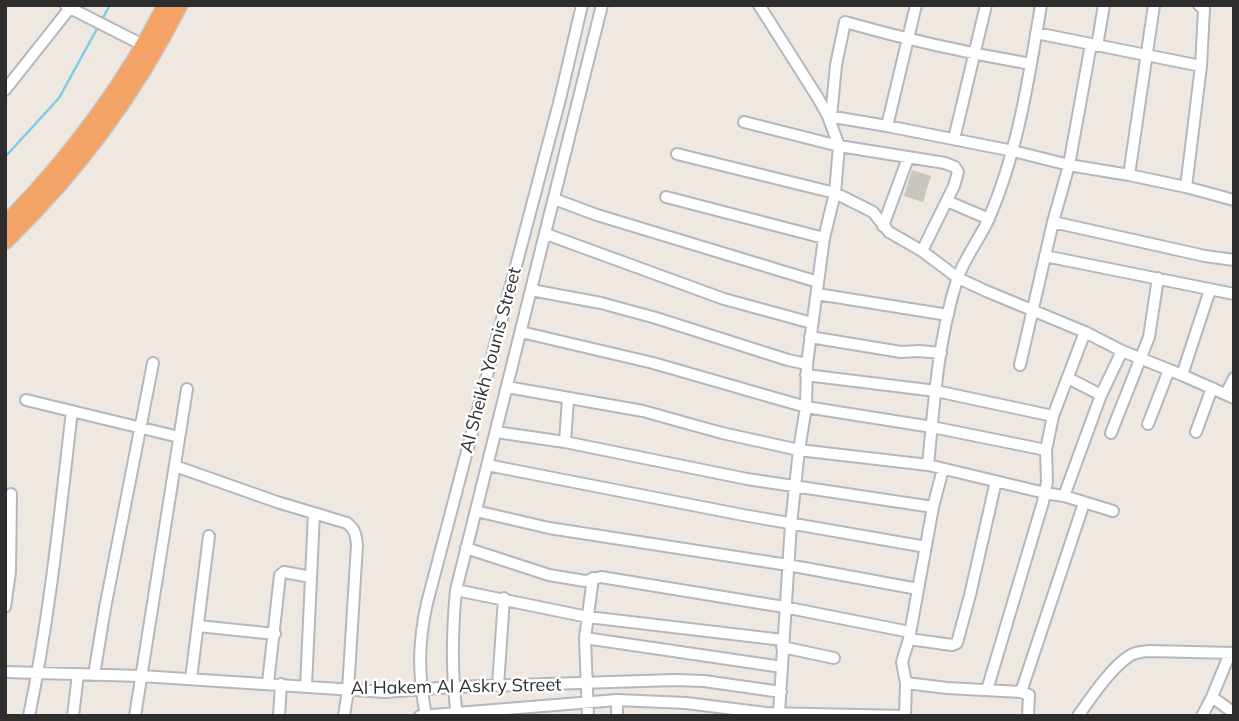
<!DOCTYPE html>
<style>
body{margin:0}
#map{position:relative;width:1239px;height:721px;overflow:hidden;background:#eee8e1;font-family:Mulish,sans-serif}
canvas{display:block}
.frame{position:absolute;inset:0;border:7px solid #2d2d2d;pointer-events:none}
</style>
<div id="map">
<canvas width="1239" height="721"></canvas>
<div class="frame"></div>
</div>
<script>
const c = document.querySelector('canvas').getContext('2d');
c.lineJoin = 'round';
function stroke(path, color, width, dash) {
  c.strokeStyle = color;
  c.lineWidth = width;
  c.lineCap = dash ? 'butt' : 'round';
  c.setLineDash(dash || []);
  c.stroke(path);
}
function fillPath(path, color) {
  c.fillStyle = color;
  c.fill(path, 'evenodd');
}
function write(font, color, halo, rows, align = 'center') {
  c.font = font + ' Mulish,sans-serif';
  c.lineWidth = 5;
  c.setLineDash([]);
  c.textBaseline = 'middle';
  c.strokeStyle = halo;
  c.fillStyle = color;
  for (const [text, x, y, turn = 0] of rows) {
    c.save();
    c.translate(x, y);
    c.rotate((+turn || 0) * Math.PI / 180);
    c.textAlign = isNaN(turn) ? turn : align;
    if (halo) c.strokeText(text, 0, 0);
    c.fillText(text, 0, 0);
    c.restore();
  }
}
stroke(new Path2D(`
 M101,21L110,5
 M5,157L59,98L98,27`), '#7ccbe7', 2.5);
fillPath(new Path2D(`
 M912,170L931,176L923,202L904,196Z`), '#cac6bf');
const minor = new Path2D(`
 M759,5L818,98L828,116L839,146L835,193L824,238L807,364L806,407L799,450L791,524L779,713
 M66,6L149,48
 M1036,33L1201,66
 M1097,46L1104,5
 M5,90L70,8
 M828,116L887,126L1013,151L1069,165L1129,175L1186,187L1234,200
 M831,117L836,65L845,22C908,40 967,53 1031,64
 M744,122L839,146L945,163L955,167L958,172L954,186L922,251
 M887,126L916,5
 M954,139L986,5
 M677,154L835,193L873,212L889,232L922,251L958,278L986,291L1085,332L1122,351L1182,375L1234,398
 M1129,175L1154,5
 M1186,187L1201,66L1204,9L1199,5
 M666,197L824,238
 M554,199L597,215L818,282
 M947,201L989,219
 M1053,222L1205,256L1234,260
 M883,226L908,158
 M546,234L724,299L812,323
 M1045,256L1234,294
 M531,290L601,303L656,318L788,360L807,364
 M817,294L948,315
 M521,332L653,363L806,407L932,427L1046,450
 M810,337L901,352L919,351L941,353
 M1020,365L1053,222L1069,165L1091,44
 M806,375L936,391L1053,416
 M1182,375L1210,290
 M1068,378L1101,395
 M507,387L643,411L722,433L799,450L928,465L1045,493L1064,496L1113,511
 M1226,394L1234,378
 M26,400L179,437
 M1148,424L1169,370
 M496,432L565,442L747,479L933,507
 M1196,432L1212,388
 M1111,433L1149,337L1158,278
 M565,442L568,399
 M487,465L743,515L926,547
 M928,465C934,404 938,339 957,280C964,258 980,239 989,218C1018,151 1029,77 1041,5
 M175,466L277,502L347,523C355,529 356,535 357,545L348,690L344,716
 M1064,496L1101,395L1122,351
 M476,511L549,528L788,565L918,589
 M466,548L549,575L585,581L601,577L784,607L910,632
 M456,590L588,617L783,640
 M5,607L10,572L11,494
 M198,626L275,634
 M585,638L782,667
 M909,639L952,645L957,643L970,595L996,481
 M782,647L834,658
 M5,672L141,676L385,692L453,687L675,680L704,681L781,692
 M94,675L105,608L153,363
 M191,679L209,536
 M268,683L280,575L284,572L311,577
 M906,683L947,688L1021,692L1029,695L1028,716
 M306,686L314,513
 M498,686L504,598
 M987,690L1043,502L1047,482L1046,450L1053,416L1085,332
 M1021,692L1084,503
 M1212,697L1234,713
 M617,700V716
 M29,716C50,615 60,513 72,411
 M73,716L78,674
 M135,716L187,389
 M279,716L281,684
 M420,716L617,700L686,703L766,713L905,716
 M426,716C418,675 418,643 427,603L560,99L582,5
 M457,716C451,673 452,632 456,590L602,5
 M588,716L585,638L593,578
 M905,716L906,683L902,662L909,639L933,507L943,469
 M1078,716C1090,699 1111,668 1128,657C1134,652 1141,652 1149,651L1234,653
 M1202,716L1212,697L1230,653`);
const highway = new Path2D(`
 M5,225C69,160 124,87 166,5
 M5,241C75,173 135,93 179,5`);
stroke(minor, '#b4b7bf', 14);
stroke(highway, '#c8c8c8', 19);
stroke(minor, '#fff', 10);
stroke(highway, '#f4a366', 16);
write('18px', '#2d2d2d', '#fff', [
 ["Al Sheikh Younis Street",491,360,-75],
 ["Al Hakem Al Askry Street",456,687,-1]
]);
</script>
